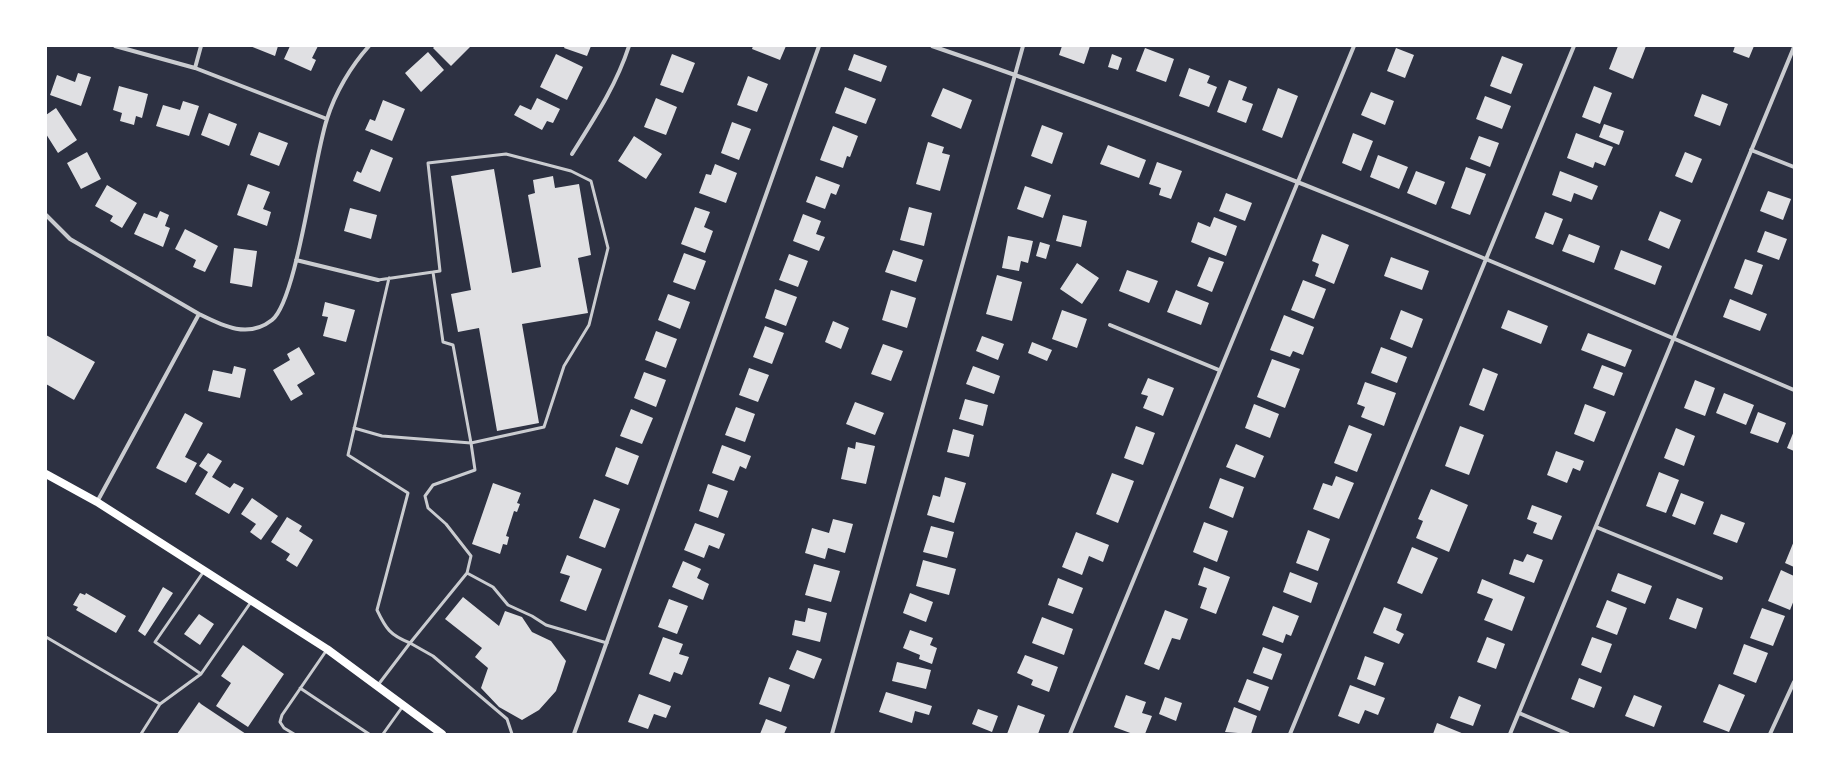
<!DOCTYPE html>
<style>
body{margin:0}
#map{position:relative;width:1840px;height:780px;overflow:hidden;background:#2d3142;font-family:"Public Sans",sans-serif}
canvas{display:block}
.frame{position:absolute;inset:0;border:47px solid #fff;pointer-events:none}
</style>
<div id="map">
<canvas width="1840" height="780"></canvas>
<div class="frame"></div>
</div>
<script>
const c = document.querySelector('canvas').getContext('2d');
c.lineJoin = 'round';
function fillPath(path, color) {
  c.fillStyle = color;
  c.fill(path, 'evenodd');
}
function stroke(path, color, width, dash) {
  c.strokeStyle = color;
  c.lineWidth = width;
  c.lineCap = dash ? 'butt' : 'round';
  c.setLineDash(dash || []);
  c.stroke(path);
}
fillPath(new Path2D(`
 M250,46H278L275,56Z
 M290,46H318L312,58L316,60L311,71L284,59Z
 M435,46H471L451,66L433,48Z
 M565,46H591L587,56L564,48Z
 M753,46H786L780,60L752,49Z
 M1062,46H1090L1084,64L1059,55Z
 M1618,46H1646L1633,79L1609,69Z
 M1735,46H1754L1749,58L1733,52Z
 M1145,48L1174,59L1166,82L1136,71Z
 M1396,48L1414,55L1405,78L1387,71Z
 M428,52L444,70L421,92L405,73Z
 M556,54L583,67L567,100L540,87Z
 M672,54L695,63L683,93L660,85Z
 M854,54L887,66L881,82L848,70Z
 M1112,54L1122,58L1118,70L1108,67Z
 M1502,56L1523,64L1511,94L1490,86Z
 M1189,68L1210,76L1207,83L1217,87L1209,107L1179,96Z
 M78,73L91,77L81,106L50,95L57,75L75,82Z
 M748,76L768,84L757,112L737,105Z
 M1229,80L1247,87L1242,100L1253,104L1246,123L1217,112Z
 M119,86L148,94L142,118L136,116L134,125L120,121L122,113L113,110Z
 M1594,86L1612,93L1600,124L1582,117Z
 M845,87L876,99L866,124L835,113Z
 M943,88L972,100L961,129L931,116Z
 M1278,88L1298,96L1282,138L1262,130Z
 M1371,92L1394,101L1385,125L1361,115Z
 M1702,94L1728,104L1720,126L1694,116Z
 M1485,96L1511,106L1502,129L1476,119Z
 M537,98L560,109L553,123L547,121L542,130L514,115L520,105L531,110Z
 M656,98L677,107L666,135L644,127Z
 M383,100L405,109L392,141L365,130L370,119L375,121Z
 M183,101L199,106L189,136L156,126L163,105L180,110Z
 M56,108L77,140L58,153L46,134V115Z
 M209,113L237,124L229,146L201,135Z
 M732,122L751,129L739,160L721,153Z
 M1604,124L1624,131L1619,145L1599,137Z
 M1042,125L1063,133L1052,164L1031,156Z
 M833,126L858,136L850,157L847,156L843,168L820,160Z
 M259,132L288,143L279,166L250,155Z
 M1353,133L1373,141L1361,171L1342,163Z
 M1576,133L1613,147L1605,166L1595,162L1593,168L1567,158Z
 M634,136L662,154L646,179L618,161Z
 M1479,136L1499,143L1490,167L1470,159Z
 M928,142L944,147L942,153L950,155L940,191L916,184Z
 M1108,145L1146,160L1139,178L1100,164Z
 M371,149L393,158L380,192L353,181L357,171L361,173Z
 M87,152L101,179L81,189L67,163Z
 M1685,152L1702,159L1692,183L1675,176Z
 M1378,155L1408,167L1399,189L1370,177Z
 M1157,162L1182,171L1171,199L1159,195L1161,188L1149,184Z
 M715,164L737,173L726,203L699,193L706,174L711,175Z
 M1466,167L1486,174L1470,215L1451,208Z
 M494,169L512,273L541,267L528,195L535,193L533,180L553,176L555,188L579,184L591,255L578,258L588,313L522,324L539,423L497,431L479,328L458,332L451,294L471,290L451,176Z
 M1416,171L1445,182L1436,205L1407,193Z
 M1560,171L1598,186L1592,200L1574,193L1571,202L1552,195Z
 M816,176L840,185L836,195L831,193L825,209L806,202Z
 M248,184L270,192L263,209L271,212L267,226L237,215Z
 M107,185L137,203L122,228L110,221L113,216L95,206Z
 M1025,186L1051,195L1043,218L1017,209Z
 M1768,191L1791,199L1783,220L1760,211Z
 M1226,193L1252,203L1245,221L1219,211Z
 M695,207L710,212L704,227L713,231L705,253L681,244Z
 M909,207L932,213L924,246L900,240Z
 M350,208L377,215L371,239L344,231Z
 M160,211L169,215L165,226L170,228L163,247L134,234L144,213L157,218Z
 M1660,211L1681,220L1669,249L1648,240Z
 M1545,212L1563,219L1553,245L1535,238Z
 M803,214L821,221L816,234L825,237L819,251L793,241Z
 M1063,215L1087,221L1081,247L1056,241Z
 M1214,217L1237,226L1226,256L1191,242L1198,222L1210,227Z
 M185,229L218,246L205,272L193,267L196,260L175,249Z
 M1765,231L1787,239L1779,260L1757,252Z
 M1322,234L1349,245L1334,284L1315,276L1319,264L1312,261Z
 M1569,234L1600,246L1594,263L1562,251Z
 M1008,236L1033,241L1028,263L1021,261L1019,271L1002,268Z
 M1040,242L1050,245L1046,259L1036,256Z
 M234,248L257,251L252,287L230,283Z
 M893,250L923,260L916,282L885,272Z
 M1621,250L1662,266L1655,285L1614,269Z
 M684,253L706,261L695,290L673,282Z
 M789,254L808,261L798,287L779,280Z
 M1209,257L1224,262L1212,292L1197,286Z
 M1391,257L1429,271L1422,290L1384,276Z
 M1745,259L1763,265L1752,295L1734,288Z
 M1077,263L1099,278L1082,304L1060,289Z
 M1127,270L1158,281L1149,303L1119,291Z
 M997,275L1022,282L1012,321L986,314Z
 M1303,280L1326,289L1314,319L1291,310Z
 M775,289L797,297L786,326L765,318Z
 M891,290L916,298L907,328L882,320Z
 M1176,290L1209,303L1201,325L1167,312Z
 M668,294L690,302L680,329L658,320Z
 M1730,299L1767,314L1760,331L1723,317Z
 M325,302L355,310L346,342L323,336L328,317L322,316Z
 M1062,310L1087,319L1077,348L1052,339Z
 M1401,310L1423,319L1412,348L1390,339Z
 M1508,310L1548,326L1541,344L1501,328Z
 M1284,315L1314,327L1303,355L1293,351L1290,357L1270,350Z
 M833,321L849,328L841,349L825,342Z
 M765,326L784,333L772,364L753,357Z
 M656,331L677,339L666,368L645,360Z
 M1588,333L1632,350L1625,367L1581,350Z
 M46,335L95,362L74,400L46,384Z
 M982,336L1004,344L998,360L976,351Z
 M1032,342L1052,350L1047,361L1028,353Z
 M883,344L903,351L891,381L871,374Z
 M299,347L315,374L297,385L303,394L291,401L273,370L290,360L287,354Z
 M1381,347L1407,357L1397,383L1371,373Z
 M1272,359L1300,369L1285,408L1257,397Z
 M1602,365L1623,373L1614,396L1593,388Z
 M234,366L246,369L240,398L208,391L213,370L232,374Z
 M973,366L1000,376L994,394L966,384Z
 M749,368L769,375L758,402L739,395Z
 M1483,368L1498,374L1484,411L1469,405Z
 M644,372L666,380L656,407L634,398Z
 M1148,378L1174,388L1163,416L1143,408L1148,396L1141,394Z
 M1695,380L1715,388L1705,416L1684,408Z
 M1365,382L1396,393L1384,426L1361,417L1365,407L1357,404Z
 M1724,393L1754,405L1746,425L1716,413Z
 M965,399L988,405L983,426L959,419Z
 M855,402L884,413L875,435L846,424Z
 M1254,404L1279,414L1270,438L1245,428Z
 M1585,404L1606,412L1594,442L1574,434Z
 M736,407L755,414L745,442L725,435Z
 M631,409L653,418L642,444L620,436Z
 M1758,412L1786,423L1778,443L1750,433Z
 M185,413L203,423L185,457L197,463L186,483L156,468Z
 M1349,425L1372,434L1357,472L1334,463Z
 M1136,426L1155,433L1143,465L1124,458Z
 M1460,426L1484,435L1469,475L1445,466Z
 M1676,428L1695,436L1684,466L1664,458Z
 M953,429L974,435L969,457L947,452Z
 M1794,431V451L1787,448Z
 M856,442L875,446L866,484L841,479L848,447L855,449Z
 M1236,444L1264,456L1255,478L1226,467Z
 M722,445L751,456L746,469L740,466L734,481L712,473Z
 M616,447L639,456L628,485L605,476Z
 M1556,451L1584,461L1580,471L1573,468L1567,483L1547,475Z
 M208,453L222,461L212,477L230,488L234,483L244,488L229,514L195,494L208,472L199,466Z
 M1659,472L1679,480L1666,513L1646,506Z
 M1112,473L1134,481L1118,523L1096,514Z
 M1336,476L1354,483L1339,519L1313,509L1323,483L1332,486Z
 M945,477L966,483L954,523L927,515L933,495L940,497Z
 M1220,478L1244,487L1233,518L1209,508Z
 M493,483L521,493L517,503L520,504L517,512L514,511L506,536L509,537L507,545L503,544L500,554L472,544Z
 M708,484L728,491L718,518L699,511Z
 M1431,489L1468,505L1449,552L1416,538L1423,521L1418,519Z
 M1681,493L1704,502L1695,525L1672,516Z
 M252,498L278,516L261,540L250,532L256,524L241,514Z
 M594,499L620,509L605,548L579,538Z
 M1532,505L1562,516L1552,540L1533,533L1537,523L1527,519Z
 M1721,514L1745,523L1737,543L1713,534Z
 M287,517L302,526L299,531L313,540L297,567L286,560L290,554L271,542Z
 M833,519L853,524L845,553L828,548L825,559L805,553L812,528L829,533Z
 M1204,522L1228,531L1217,562L1193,552Z
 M695,523L725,534L719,549L709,545L704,558L684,550Z
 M931,526L954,532L947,558L923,552Z
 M1308,530L1330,539L1318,571L1296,563Z
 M1076,532L1109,545L1103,562L1089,556L1082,575L1062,567Z
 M1794,541V567L1785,563Z
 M1412,547L1438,558L1422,594L1397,583Z
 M1527,554L1543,560L1534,583L1509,574L1514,559L1523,562Z
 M567,555L602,569L586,611L560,601L570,576L560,573Z
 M923,560L956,569L949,595L916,586Z
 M683,561L701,569L697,578L709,584L703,600L672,587Z
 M814,564L840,571L831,602L805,595Z
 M1204,567L1230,577L1216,614L1200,608L1207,588L1198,585Z
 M1781,570L1794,576V600L1790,610L1768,601Z
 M1290,572L1318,583L1311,603L1283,592Z
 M1618,573L1652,586L1645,604L1611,591Z
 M1058,578L1083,588L1073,614L1048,605Z
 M1482,579L1525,597L1512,631L1484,620L1493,599L1477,593Z
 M163,587L173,593L145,636L138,631Z
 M80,593L85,595L86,593L126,616L116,633L76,610L78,607L73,605Z
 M910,593L933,602L926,622L903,613Z
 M463,597L499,626L505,611L522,617L532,632L551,641L566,661L556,691L539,710L522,720L499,707L481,688L488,668L475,657L482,648L445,619Z
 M1677,598L1703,608L1696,629L1669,619Z
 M669,599L688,606L677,634L658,627Z
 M1607,600L1627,608L1617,635L1596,627Z
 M1273,606L1299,616L1291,636L1286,634L1283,643L1262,635Z
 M1384,607L1402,614L1396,630L1404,634L1399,644L1373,633Z
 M808,608L827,613L820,642L792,635L795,620L805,622Z
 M1762,608L1785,616L1773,646L1750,638Z
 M1165,610L1188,619L1180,640L1172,638L1159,670L1144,664Z
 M199,614L214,624L200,645L184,634Z
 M1042,617L1073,629L1064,655L1032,643Z
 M910,630L933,638L930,645L937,648L932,664L919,659L920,655L903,648Z
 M663,637L683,644L679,654L689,657L682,675L674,672L670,682L649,674Z
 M1487,637L1505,644L1496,669L1477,662Z
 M1592,637L1612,644L1601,673L1581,665Z
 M1744,644L1768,653L1756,683L1733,674Z
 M243,645L284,674L248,727L216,706L231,683L221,676Z
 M1263,647L1282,654L1272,680L1253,673Z
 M797,650L822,659L814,679L789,669Z
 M1025,655L1058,667L1049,692L1031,685L1033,680L1017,673Z
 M1365,656L1384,663L1375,686L1357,679Z
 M897,662L931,670L926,689L892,681Z
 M769,677L790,685L781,712L759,704Z
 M1579,678L1602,687L1594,708L1571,699Z
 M1247,679L1269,687L1260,711L1238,702Z
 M1719,684L1745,695L1729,732L1703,722Z
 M1350,685L1385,698L1378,715L1365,710L1359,724L1338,716Z
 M886,692L932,706L929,715L915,711L912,723L879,712Z
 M639,694L671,706L666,718L654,714L648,729L628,722Z
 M1126,695L1146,702L1142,713L1152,716L1145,734H1133L1114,727Z
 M1634,695L1662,706L1654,727L1625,716Z
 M1459,696L1481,705L1473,726L1450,718Z
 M1165,697L1182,703L1176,721L1159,714Z
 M199,702L201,704L246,734H177Z
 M1018,705L1045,715L1038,734H1007Z
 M1234,707L1257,716L1251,734L1225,732Z
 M978,709L998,716L992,732L972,724Z
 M766,719L787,727L784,734H760Z
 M1437,723L1464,734H1433Z`), '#e0e0e3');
stroke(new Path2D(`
 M433,272L443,342L453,345L471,443L475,470L433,485L425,496L428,508L446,524L471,556L467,573
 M354,428L382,436L471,443L544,427L564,366L589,325L608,248L591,181L571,171L506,154L428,163L440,271L378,280
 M46,637L160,704L141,734
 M201,674L155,642L204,571
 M378,685L410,643C390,635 386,629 377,610L408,493L348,455L389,278
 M300,688L369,734
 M160,704L201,674L251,602
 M294,734L284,728L280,722L282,715L326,651
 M383,734L403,706
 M512,734L507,719L433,656L410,643L467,573L493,587L508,605L532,616L546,625L607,643`), '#caccd0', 3);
stroke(new Path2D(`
 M115,46L195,68L327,119
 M932,46C1225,146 1510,268 1794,390
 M195,68L201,46
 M1751,150L1794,167
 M572,154C594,119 616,86 629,46
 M46,215L70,239L199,314C223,326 248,339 272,320C297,300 314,157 327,119C335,93 351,66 369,46
 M296,260L378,280
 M1110,325L1219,370
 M97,502L199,314
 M1596,527L1721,578
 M1519,713L1568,734
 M574,734L819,46
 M832,734L1023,46
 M1070,734L1354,46
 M1290,734L1574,46
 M1510,734L1794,47
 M1770,734L1794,682`), '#caccd0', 4);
stroke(new Path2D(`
 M46,474L97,502L327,649L442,734`), '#fff', 8);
</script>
